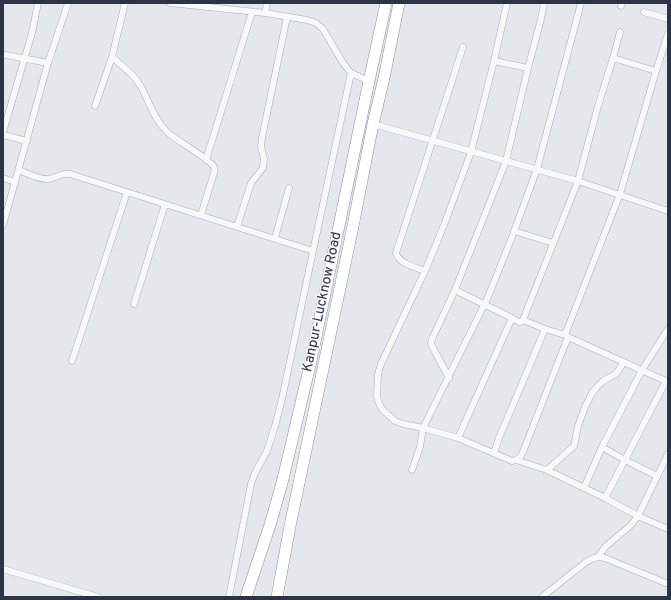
<!DOCTYPE html>
<style>
body{margin:0}
#map{position:relative;width:671px;height:600px;overflow:hidden;background:#e4e7ec;font-family:Overpass,sans-serif}
canvas{display:block}
.frame{position:absolute;inset:0;border:4px solid #2b3445;pointer-events:none}
</style>
<div id="map">
<canvas width="671" height="600"></canvas>
<div class="frame"></div>
</div>
<script>
const c = document.querySelector('canvas').getContext('2d');
c.lineJoin = 'round';
function stroke(path, color, width, dash) {
  c.strokeStyle = color;
  c.lineWidth = width;
  c.lineCap = dash ? 'butt' : 'round';
  c.setLineDash(dash || []);
  c.stroke(path);
}
function write(font, color, halo, rows, align = 'center') {
  c.font = font + ' Overpass,sans-serif';
  c.lineWidth = 3;
  c.setLineDash([]);
  c.textBaseline = 'middle';
  c.strokeStyle = halo;
  c.fillStyle = color;
  for (const [text, x, y, turn = 0] of rows) {
    c.save();
    c.translate(x, y);
    c.rotate((+turn || 0) * Math.PI / 180);
    c.textAlign = isNaN(turn) ? turn : align;
    if (halo) c.strokeText(text, 0, 0);
    c.fillText(text, 0, 0);
    c.restore();
  }
}
const minor = new Path2D(`
 M170,3L265,13L307,20L316,23L323,29L343,63L351,73L369,81
 M507,3L494,61L471,152L444,225L425,271L381,364L378,374L377,397L379,403L382,409L395,421L403,424L423,428L458,438L512,461C518,460 520,458 523,452L568,337L565,335
 M621,6L622,3
 M644,12L668,19
 M265,13L267,3
 M3,56L6,55L48,63
 M112,57C121,65 133,73 140,85C149,101 154,119 167,132C177,141 210,159 214,167C215,169 214,171 214,173L201,215
 M613,58L656,71
 M494,61L528,68
 M95,106L112,57L125,3
 M373,124L578,181L668,211
 M3,132L32,33L38,3
 M3,135L27,141
 M206,160L252,12
 M19,170C26,173 40,180 48,179C56,179 60,172 70,174L313,251
 M3,178L15,182
 M3,225L48,63L68,3
 M237,227L251,183L263,168L264,159L261,147L262,138L287,17
 M514,231L553,243
 M275,238L289,188
 M425,271C415,267 399,264 396,253L463,47
 M455,290L512,318L458,438
 M134,304L165,204
 M512,318L519,322H521L523,320L578,181L598,106L613,58L620,32
 M523,320L545,329L565,335L620,194L656,71L668,34
 M568,337L668,382
 M72,361L127,192
 M624,362L616,374L603,381L597,387L592,393L585,407L578,426L574,446L547,470L605,498L638,516L668,529
 M449,378L432,346L431,343L432,339L455,290L506,161L528,68L541,19L544,3
 M602,447L625,460L657,476
 M494,453L499,438L545,329
 M516,460L547,470
 M412,470L420,447L423,428L488,297L512,237L537,169L581,3
 M584,488L602,447L642,370L668,329
 M605,498L666,381
 M599,556L605,547L630,526L638,516L668,454
 M3,569L98,597
 M229,597L251,484L255,473L267,451L275,426L282,399L313,251L351,73
 M542,597L586,562C593,558 597,556 605,558L668,584`);
const trunk = new Path2D(`
 M246,597L270,525L282,483L311,361L369,81L386,3
 M277,597L290,526L353,226L373,124L384,78L399,3`);
stroke(minor, '#a9aeb7', 7);
stroke(trunk, '#8b94a3', 12);
stroke(minor, '#f7f8fa', 6);
stroke(trunk, '#fff', 11);
write('14px', '#2b3445', '#f4f6f9', [
 ["Kanpur-Lucknow Road",323,302,-78]
]);
</script>
